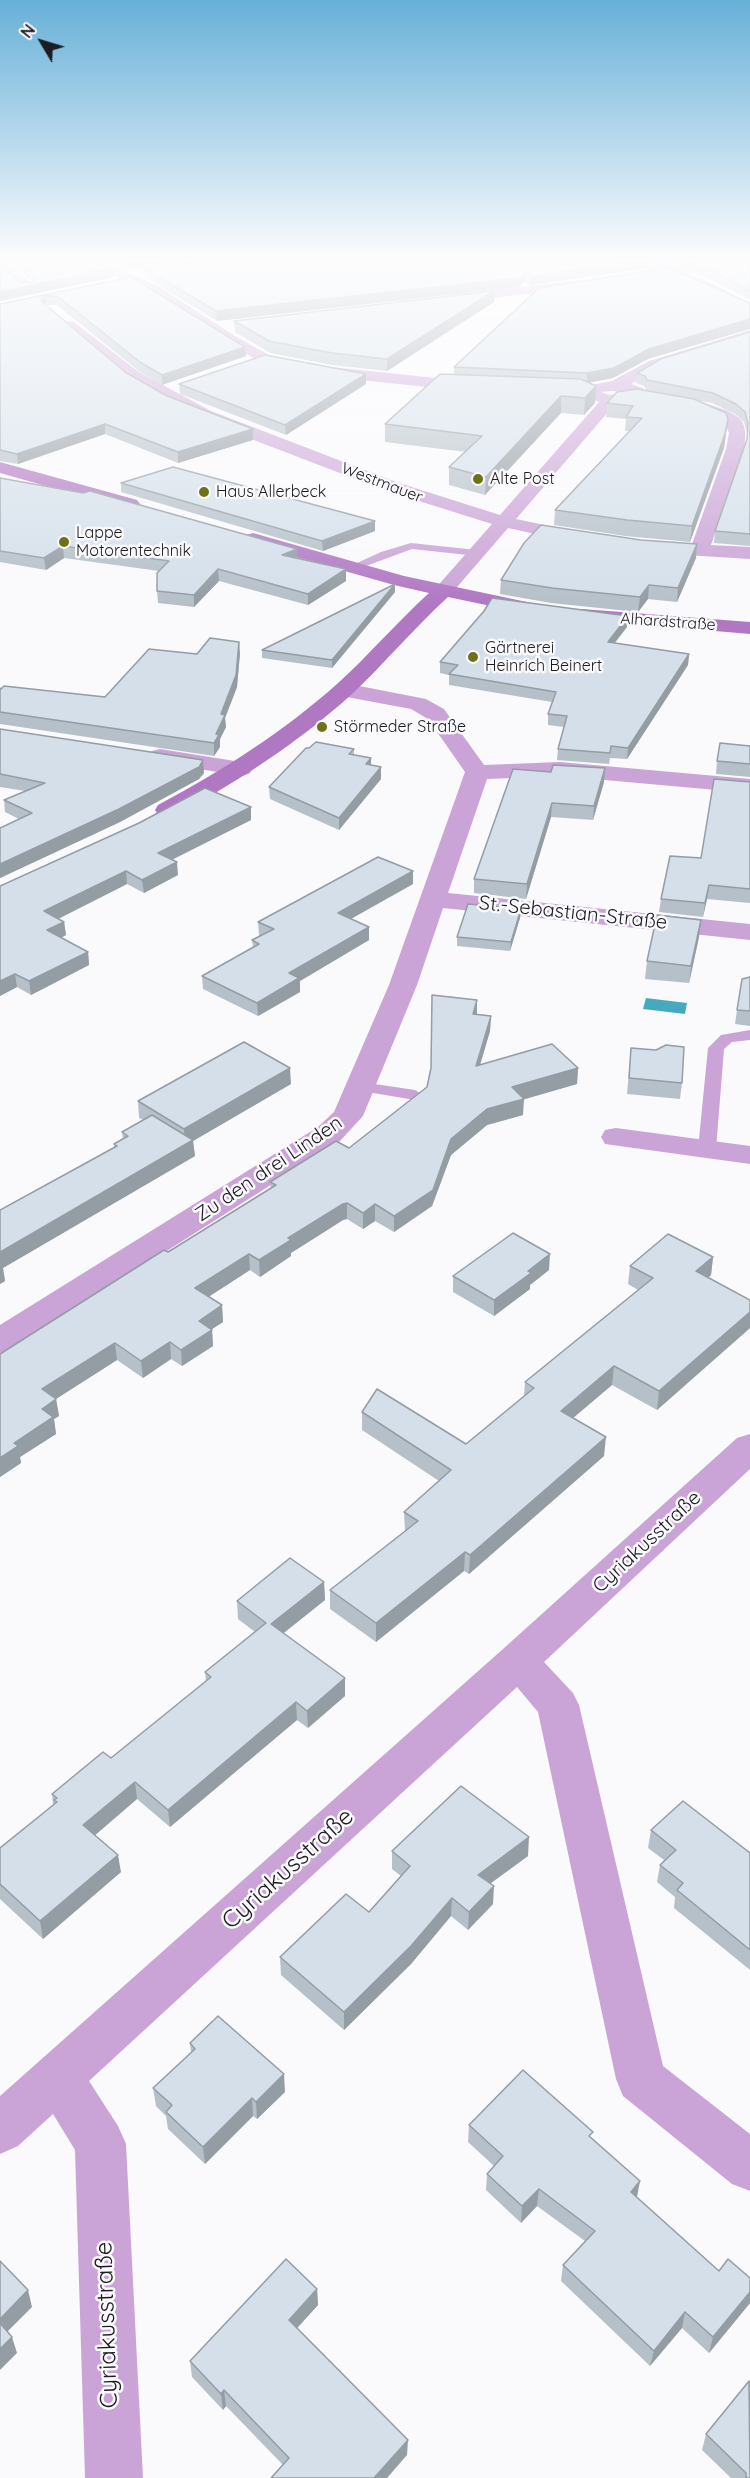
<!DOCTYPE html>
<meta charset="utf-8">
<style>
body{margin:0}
#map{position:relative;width:750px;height:2478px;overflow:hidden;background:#fafafd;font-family:Quicksand,sans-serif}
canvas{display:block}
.north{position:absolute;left:12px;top:12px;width:60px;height:60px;-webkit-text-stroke:4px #fafafd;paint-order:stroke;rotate:308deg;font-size:16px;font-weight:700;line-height:24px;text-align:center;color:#1c1c21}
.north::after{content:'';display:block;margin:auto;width:21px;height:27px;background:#1c1c21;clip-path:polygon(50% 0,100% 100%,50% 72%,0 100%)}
</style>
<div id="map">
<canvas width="750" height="2478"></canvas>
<div class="north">N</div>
</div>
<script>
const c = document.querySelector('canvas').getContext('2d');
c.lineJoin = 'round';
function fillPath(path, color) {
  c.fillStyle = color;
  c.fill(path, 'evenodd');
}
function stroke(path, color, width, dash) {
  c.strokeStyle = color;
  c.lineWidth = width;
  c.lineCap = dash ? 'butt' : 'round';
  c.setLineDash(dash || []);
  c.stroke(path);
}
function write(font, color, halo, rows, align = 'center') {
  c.font = font + ' Quicksand,sans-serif';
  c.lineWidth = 5;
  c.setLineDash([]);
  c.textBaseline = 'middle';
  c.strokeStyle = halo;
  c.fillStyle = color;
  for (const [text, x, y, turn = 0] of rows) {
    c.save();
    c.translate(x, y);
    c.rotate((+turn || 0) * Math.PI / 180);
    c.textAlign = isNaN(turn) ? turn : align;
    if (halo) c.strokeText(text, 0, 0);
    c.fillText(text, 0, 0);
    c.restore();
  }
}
fillPath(new Path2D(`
 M646,998L687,1003L685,1014L643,1009Z`), '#45aac0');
fillPath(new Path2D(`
 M411,543L477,550L482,553L477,556L412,549L355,570L351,571L346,568L381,552Z
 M750,1030V1040L732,1042L724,1049L716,1149L713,1153H701L698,1149L708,1048L721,1035Z
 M361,1082L415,1090L423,1095L415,1100L355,1090L353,1087L355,1084Z`), '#caa4d6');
fillPath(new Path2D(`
 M81,258H98L158,286L235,336L269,355L332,367L436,378L475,379L483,384L475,389L436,388L332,377L259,361L225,342L148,292Z
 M629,258C668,256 715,286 750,303V312L711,295L703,289L631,261Z
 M0,259L5,260L33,284L35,287L33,290H23L0,270Z
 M581,280L586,281L588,284L586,287L450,303L443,299L450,295Z
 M69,321L74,322L139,372L211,411L396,482L500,515L599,402L582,395L545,390L543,387L545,384L586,386L612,381L649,361L750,330V339L659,367L631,384L643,388L645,391L642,399L615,404L516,519L588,534L591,538L588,542L581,544L508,528L451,594H437L434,590L492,524L384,490L199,419L162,399L128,378L64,328L62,325ZM613,391L627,393L610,395L601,392Z
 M686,399C702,403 730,408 741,420C747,428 745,440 744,449L711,545L750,547V559L653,553L646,551L643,547L646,543L692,544L726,449L729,433L726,425L715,419L680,407L678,404L680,401Z
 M344,683L426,699L444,709L484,765L560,762L750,779V793L560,776L487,779L448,893L750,924V940L443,908L417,985L363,1116L340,1141L296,1169L12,1349L0,1353V1325L318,1127L334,1112L389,985L465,772L428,719L411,709L336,695L333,690L336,685Z
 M160,749L241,762L249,764L253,769L249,774L241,776L152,761L148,756L152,751Z
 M616,1128L750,1146V1164L605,1144L601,1137L605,1130Z
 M750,1434V1469L544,1662L573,1693L579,1705L663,2066L750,2134V2191L732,2184L623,2096L616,2079L538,1712L517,1687L89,2081L118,2126L126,2144L143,2478H85L75,2150L53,2114L18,2146L0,2154V2096L503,1649L737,1438Z`), '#caa4d6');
fillPath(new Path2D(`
 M0,462L137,500L140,504L137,508L131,510L0,473Z
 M253,533L404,576L541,605L544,609L541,613L534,615L448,597C414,628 385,663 352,694C299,742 239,781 176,815L167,817L158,815L155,810L158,805C222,771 283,732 337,684C369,655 397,622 429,593L394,585L246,543L243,539L246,535Z
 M582,609L750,622V634L575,619L572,615L575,611Z`), '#b078c3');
fillPath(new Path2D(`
 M2,258H92L113,268V277L0,301V265L21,283L33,282L6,258Z
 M103,258H207L123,268Z
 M235,258H648L646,259V268L534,285H529L526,281L518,287L217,321L145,277L144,268Z
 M652,258H750V300L714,281Z
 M131,277L245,347L246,356L162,385L140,372L57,305H46L125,372L167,396L253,440L178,463L105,434L18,464L0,461V304Z
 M494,291V302L387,371L332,365L270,353L235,332L234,321Z
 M750,332V546L714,543L715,531L747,441V433L744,422L735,414L712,403L695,400L728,419L724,448L690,542L625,536L554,525L555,510L630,431H625L626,419L606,417L607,403L684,397L646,390L644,386L636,383L637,373Z
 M648,359L613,378L588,383L595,403L584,415L561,413L485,495L449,485V467L466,452L385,442V424L454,374V367Z
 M366,374V384L286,435L180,394L179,384Z
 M0,478L297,549V558L346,569V581L308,605L219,581L194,607L158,603L157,591L159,571L64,558L46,570L0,562Z
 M121,483L375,531L323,551L121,492Z
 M641,540L697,544L696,558L677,602L648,599L638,612L551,603L500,594L501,580Z
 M395,584V592L332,668L262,658V650Z
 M627,627L615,643L689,654L688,665L627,759L610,758L609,764L557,760L558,749L564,727L548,725V714L552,702L449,685V675L440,673V662Z
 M240,653L237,687L225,718L226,727L220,739V747L214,756L0,724V688L105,697L197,654Z
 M0,729L204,773L199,779L120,822L0,878V828L19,819L5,812L4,800L25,791L0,787Z
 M750,746V777L716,774L717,761Z
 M309,748L354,749V755L371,758V765L381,779L339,830L270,799L269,787Z
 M513,769L604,782L593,820L551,817L526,899L474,893V879Z
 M750,782V903L707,899L703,917L659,912L661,899L701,858Z
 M251,807V820L172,860L178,875L144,893L127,884L58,919L64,922L66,935L61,938L88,952L89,965L31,995L17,987L0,996V886Z
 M413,884L351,919L369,927V940L300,981V992L258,1016L203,989L202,976L253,947L252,940L260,936H259L258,922Z
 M520,918L510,951L457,946V937Z
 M701,920L699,937L689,983L645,979L647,961Z
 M750,977V1026L735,1024L737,1010Z
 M477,1014L491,1016L490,1031L480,1065L578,1068L577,1084L523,1099V1115L487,1125L451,1155L432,1206L394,1232L375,1221L363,1229L347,1219L343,1220L291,1253V1256L260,1277L250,1270L208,1297L222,1305L223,1322L212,1329L213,1346L182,1366L171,1359L143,1378L117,1360L56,1399L59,1416L54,1419L56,1434L20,1457L21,1463L0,1477V1354L168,1252L271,1189L270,1182L349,1148L427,1087Z
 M631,1048L682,1083L680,1099L627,1094Z
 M291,1084L193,1141L195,1156L3,1268L5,1281L0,1284V1210L114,1147V1144L123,1139L122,1132L144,1120L139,1118L138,1101Z
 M713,1257L711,1275L708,1278L750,1300V1328L657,1410L612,1385L573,1418L604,1456L469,1574L464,1571L376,1642L330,1609V1590L405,1531L404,1512L439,1481L362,1430V1412L466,1444L524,1396L525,1382L638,1290L628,1284L630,1266Z
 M549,1270L530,1285V1289L494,1316L453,1292V1276Z
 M324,1582L325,1600L284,1633L345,1696L308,1728L297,1720L170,1827L137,1799L95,1835L121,1872L43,1939L0,1899V1848L53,1805L52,1794L111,1758L206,1682L205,1672L255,1632L238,1619L237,1601Z
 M651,1830L750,1853V1970L674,1908L675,1897L657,1882L660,1865L664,1860L648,1848Z
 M392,1851L528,1856L490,1884L493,1904L468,1930L451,1916L411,1964L344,2030L281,1975L280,1957L369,1912L401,1876L392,1869Z
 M190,2043L285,2092L257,2119L253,2116L205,2164L168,2129L166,2116L156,2106L153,2088L191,2053Z
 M469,2125L592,2138L637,2197L719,2271L750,2278V2303L709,2353L682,2328L650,2366L561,2281L563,2265L585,2241L537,2206L521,2223L486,2190L487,2174L494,2166L468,2142Z
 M317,2289L318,2305L297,2328L407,2455L283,2465L226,2406L223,2410L192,2377L190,2361Z
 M750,2381V2478H731L702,2450L706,2434Z`), '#b6c0c9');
fillPath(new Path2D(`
 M132,258H207L123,268V259Z
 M640,258H648L646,259H647L646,268L529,285L530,276Z
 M113,268V277L0,301V292Z
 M527,272L526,281L518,287L217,321L216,311Z
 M494,291V302L387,371V359Z
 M45,296L46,305L42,310L41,301Z
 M750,319V329L648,359L613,378L587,383V373L649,349Z
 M245,347L246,356L162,385V375Z
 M366,374V384L286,435L285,425Z
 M596,386L595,403L584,415L585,398Z
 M561,396V413L485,495L486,477Z
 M728,419L724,448L690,542L692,526Z
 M105,424V434L18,464L17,454Z
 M253,429V440L178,463V452Z
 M375,521V531L323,551L322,541Z
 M697,544L696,558L677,602L678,588Z
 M63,546L64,558L46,570L44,558Z
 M297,549V561L282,555Z
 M218,569L219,581L194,607V595Z
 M346,569V581L308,605V594Z
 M395,584V592L332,668V660Z
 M649,585L648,599L638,612L640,597Z
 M628,616L627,627L607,652L608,642Z
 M239,642L240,653L237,687L225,718L226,727L220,739V747L214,756V743L216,734Z
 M689,654L688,665L627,759L628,748Z
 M371,758V770L366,764Z
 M203,760L204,773L199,779L120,822L0,878V864Z
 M381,767V779L339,830V818Z
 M605,768L604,782L593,820L594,806Z
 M552,803L551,817L526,899L527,884Z
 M251,807V820L159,866L158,853Z
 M177,862L178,875L144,893L142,880Z
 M126,871L127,884L46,925L44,911Z
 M413,871V884L338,926V913Z
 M709,885L707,899L703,917L705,903Z
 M521,909L520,918L510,951L511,942Z
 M701,920L699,937L689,983L691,966Z
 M64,922L66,935L48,944L47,930Z
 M369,927V940L300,981V992L258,1016L257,1003L289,973Z
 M88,952L89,965L31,995L29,981Z
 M15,974L17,987L0,996V981Z
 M477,1000V1015L473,1014Z
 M491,1016L490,1031L475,1082L476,1066Z
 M290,1068L291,1084L193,1141L195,1156L3,1268L5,1281L0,1284V1252L185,1144L184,1129Z
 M578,1068L577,1084L522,1100L524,1099L523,1115L487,1125L451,1155L432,1206L394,1232V1216L451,1139L512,1087Z
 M347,1203V1219L343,1220L291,1253V1256L260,1277L259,1260L288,1238L343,1204Z
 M375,1204V1221L363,1229V1213Z
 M249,1254L250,1270L196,1305L195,1288Z
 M550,1254L549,1270L530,1285V1289L494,1316V1300L528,1271Z
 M713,1257L711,1275L694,1290L696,1271Z
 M222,1305L223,1322L200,1337L199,1321Z
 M750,1312V1328L657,1410L659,1391Z
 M212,1330L213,1346L182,1366L181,1350Z
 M170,1342L171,1359L143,1378L141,1361Z
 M115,1343L117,1360L45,1406L42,1389Z
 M614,1366L612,1385L560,1429L561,1411Z
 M56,1399L59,1416L54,1419L56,1434L20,1457L21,1463L0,1477V1458L42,1409Z
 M606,1437L604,1456L469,1574L470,1555Z
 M465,1552L464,1571L376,1642V1623Z
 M324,1582L325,1600L272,1642L271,1624Z
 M345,1678V1696L308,1728L307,1711Z
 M296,1702L297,1720L170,1827L168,1810Z
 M135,1782L137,1799L86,1843L83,1825Z
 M529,1837L528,1856L477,1893L478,1875Z
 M118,1855L121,1872L43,1939L40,1921Z
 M494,1886L493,1904L468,1930L469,1912Z
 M452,1898L451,1916L411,1964L344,2030V2012Z
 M284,2074L285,2092L257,2119L256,2102Z
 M252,2098L253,2116L205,2164L203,2147Z
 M640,2181L637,2197L631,2192Z
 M539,2189L537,2206L521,2223L522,2206Z
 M317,2289L318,2305L290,2336L289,2320Z
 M28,2290L32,2307L2,2337L0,2329V2319Z
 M750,2292V2303L709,2353L713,2337Z
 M685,2312L682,2328L650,2366L654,2351Z
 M12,2337L17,2353L0,2370V2349Z
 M224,2390L226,2406L223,2410L221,2394Z
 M408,2440L407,2455L387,2478H374Z`), '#949ca4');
const building = new Path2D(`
 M15,258H92L113,268L0,292V265L21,283L34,282L36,277Z
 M235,258H645L647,259L534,276H530L527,272L518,278L216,311L144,268Z
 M676,258H750V291L715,272Z
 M668,268L750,303V319L649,349L614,368L587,373L454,367L539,288Z
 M131,277L245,347L162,375L140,362L57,296H45L41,301L125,372L167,396L253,429L178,452L105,424L17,454L0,450V304Z
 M494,291L387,359L332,353L269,341L234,321Z
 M750,332V534L715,531L747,439L748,423L745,412L736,404L713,393L647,380L645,376L637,373L661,359Z
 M265,355L366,374L285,425L179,384Z
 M440,374L581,379L596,386L585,398L561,396L486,477L449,467L482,436L385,424Z
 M637,389L694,399L726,413L728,419L725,434L692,526L627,520L555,510L642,418L626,417L633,406L607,403L617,392Z
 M173,467L375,521L322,541L121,483Z
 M0,478L83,493L90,491L297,549L282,555L346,569L308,594L218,569L194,595L157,591V573L169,561L63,546L44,558L0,551Z
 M541,525L641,540L697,544L678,588L649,585L640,597L552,588L501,580L524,543Z
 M395,584L332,660L262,650Z
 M492,598L628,616L608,642L689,654L628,748L611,746L610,753L558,749L567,716L548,714L556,692L449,674L458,665L440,662L484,611Z
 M210,638L239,642L236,675L221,714L225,715L216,734L219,735L214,743L0,712V688L1,689L4,686L105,697L149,649L197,654Z
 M0,729L203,760L199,767L119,809L0,864V828L32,813L4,800L45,783L0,774Z
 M316,742L354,749L349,754L371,758L366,764L381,767L339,818L269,787L306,748H309Z
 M720,743L750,746V764L717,761Z
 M553,765L605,768L594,806L552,803L527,884L474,879L513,769L551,772Z
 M714,779L750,782V889L709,885L705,903L661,899L670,856L701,858Z
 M205,788L251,807L158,853L177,862L142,880L126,871L44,911L64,922L47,930L88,952L29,981L15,974L0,981V886L139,823Z
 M378,857L413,871L338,913L369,927L289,973L299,978L257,1003L202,976L259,944L252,940L274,929L258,922Z
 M468,904L521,909L511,942L457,937Z
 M657,915L701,920L691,966L647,961Z
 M750,977V1011L737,1010L742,979Z
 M432,995L477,1000L473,1014L491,1016L476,1066L552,1044L578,1068L512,1087L524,1099L487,1109L451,1139L433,1190L394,1216L375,1204L363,1213L347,1203L343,1204L288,1238L291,1240L259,1260L249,1254L195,1288L222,1305L199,1321L212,1330L181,1350L170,1342L141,1361L115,1343L42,1389L56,1399L42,1409L53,1417L14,1443L18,1446L0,1458V1354L164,1250L168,1252L276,1185L270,1182L336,1141L349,1148L427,1087L431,1068Z
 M244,1042L290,1068L184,1129L138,1101Z
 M666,1045L684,1047L682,1083L629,1078L631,1048L656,1050Z
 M152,1115L193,1140L0,1252V1210L117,1146L114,1144L128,1136L122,1132Z
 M513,1233L550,1254L528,1271L531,1273L494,1300L453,1276Z
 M668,1234L713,1257L696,1271L750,1300V1312L659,1391L614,1366L561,1411L606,1437L470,1555L465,1552L376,1623L330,1590L418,1521L404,1512L451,1470L362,1412L377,1389L466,1444L534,1388L525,1382L653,1278L630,1266Z
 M290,1558L324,1582L271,1624L345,1678L307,1711L296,1702L168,1810L135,1782L83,1825L118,1855L40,1921L0,1884V1848L57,1802L54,1800L57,1798L52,1794L103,1752L111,1758L211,1677L205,1672L266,1623L237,1601Z
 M461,1786L529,1837L478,1875L494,1886L469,1912L452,1898L411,1946L344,2012L280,1957L346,1894L369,1912L410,1866L392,1851Z
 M683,1801L750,1853V1950L677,1890L683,1883L660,1865L676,1850L651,1830Z
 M218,2016L284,2074L256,2102L252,2098L203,2147L166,2112L172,2105L153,2088L195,2049L190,2043Z
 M523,2070L593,2132L589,2136L640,2181L631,2192L719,2271L728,2259L750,2278V2292L713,2337L685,2312L654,2351L563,2265L595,2231L539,2189L522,2206L487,2174L503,2156L469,2125Z
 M286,2259L317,2289L289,2320L408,2440L374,2478H271L289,2458L224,2390L221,2394L190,2361Z
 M0,2261L28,2290L0,2319Z
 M0,2323L12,2337L0,2349Z
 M749,2381L750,2478H746V2473L706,2434Z`);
fillPath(building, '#d4dfea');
stroke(building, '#949ca4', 1.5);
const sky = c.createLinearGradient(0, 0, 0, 605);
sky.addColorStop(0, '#67b0d8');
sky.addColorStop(0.43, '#fdfdfe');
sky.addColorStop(1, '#fdfdfe00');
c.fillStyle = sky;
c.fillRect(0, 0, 750, 605);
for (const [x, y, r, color] of [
 [478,479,6,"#6e7217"],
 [204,492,6,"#6e7217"],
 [64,542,6,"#6e7217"],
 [473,657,6,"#6e7217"],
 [322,727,6,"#6e7217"]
]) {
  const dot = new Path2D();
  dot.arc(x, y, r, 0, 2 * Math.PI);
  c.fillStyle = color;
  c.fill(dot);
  stroke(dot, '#fafafd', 2);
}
write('16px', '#1c1c21', '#fafafd', [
 ["Alte Post",490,479],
 ["Haus Allerbeck",216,492],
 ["Lappe",76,533],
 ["Motorentechnik",76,551],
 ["Gärtnerei",485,648],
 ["Heinrich Beinert",485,666],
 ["Störmeder Straße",334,727]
], 'left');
write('16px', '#1c1c21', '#fafafd', [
 ["Westmauer",382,483,21],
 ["Alhardstraße",668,622,4]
]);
write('20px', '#1c1c21', '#fafafd', [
 ["St.-Sebastian-Straße",573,913,6],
 ["Zu den drei Linden",269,1169,-34],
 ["Cyriakusstraße",647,1542,-43]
]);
write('24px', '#1c1c21', '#fafafd', [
 ["Cyriakusstraße",288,1869,-42],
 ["Cyriakusstraße",107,2325,-92]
]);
</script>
